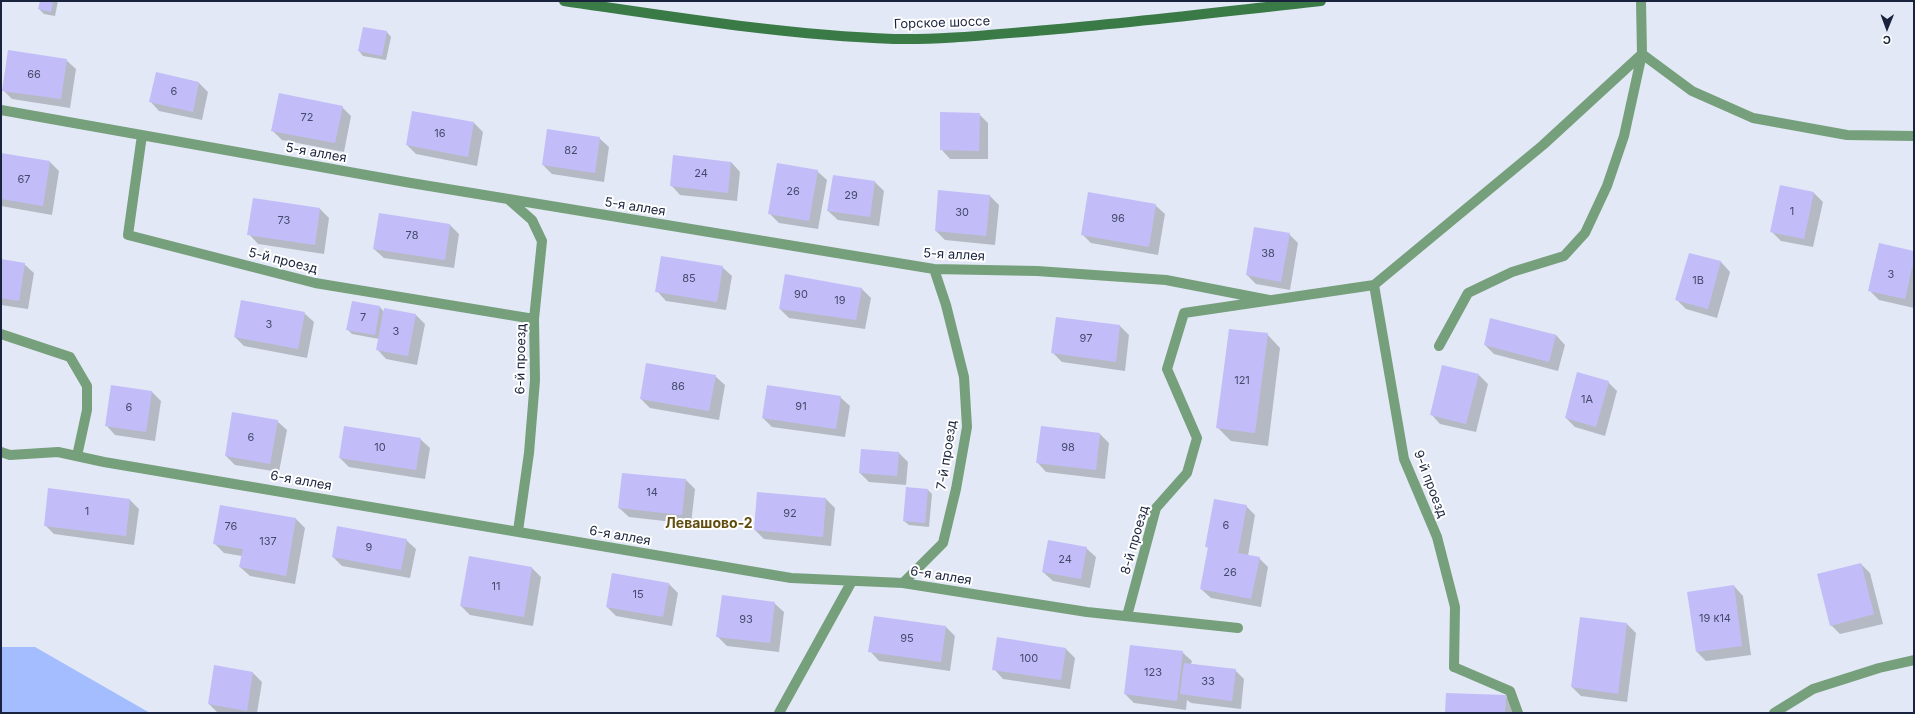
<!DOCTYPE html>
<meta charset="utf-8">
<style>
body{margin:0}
#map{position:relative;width:1915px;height:714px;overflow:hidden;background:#e2e8f6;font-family:Inter,sans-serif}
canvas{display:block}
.frame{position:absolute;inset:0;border:2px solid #1a233d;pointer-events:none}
.north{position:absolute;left:1867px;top:8px;width:40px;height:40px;-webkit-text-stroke:3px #fff;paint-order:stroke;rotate:181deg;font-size:11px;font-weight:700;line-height:16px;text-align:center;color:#1a233d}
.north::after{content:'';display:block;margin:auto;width:14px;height:18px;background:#1a233d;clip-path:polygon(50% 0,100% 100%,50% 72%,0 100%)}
</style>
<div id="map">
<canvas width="1915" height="714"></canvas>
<div class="frame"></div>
<div class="north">С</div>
</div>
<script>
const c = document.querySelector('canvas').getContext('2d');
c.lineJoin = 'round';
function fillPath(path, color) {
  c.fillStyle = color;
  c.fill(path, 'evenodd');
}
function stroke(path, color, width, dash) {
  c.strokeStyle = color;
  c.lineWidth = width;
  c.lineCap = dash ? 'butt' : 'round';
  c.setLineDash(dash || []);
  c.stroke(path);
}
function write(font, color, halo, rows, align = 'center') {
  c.font = font + ' Inter,sans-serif';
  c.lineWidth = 4;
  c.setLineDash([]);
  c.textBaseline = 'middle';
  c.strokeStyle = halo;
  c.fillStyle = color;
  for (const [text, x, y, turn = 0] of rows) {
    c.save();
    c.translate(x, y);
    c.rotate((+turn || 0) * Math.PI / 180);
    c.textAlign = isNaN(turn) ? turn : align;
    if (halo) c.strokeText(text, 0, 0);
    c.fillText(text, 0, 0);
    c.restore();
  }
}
fillPath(new Path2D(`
 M1,647H35L150,713H1Z`), '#a4bdfe');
fillPath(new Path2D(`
 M41,1H58L55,16L44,14L39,9Z
 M387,32L391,37L386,60L363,56L359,51Z
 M66,60L76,69L70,108L12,99L3,90Z
 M199,83L208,92L202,120L159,111L150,101Z
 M342,107L351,116L344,152L282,140L272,130Z
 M413,112L474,123L483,132L477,166L416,154L407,145Z
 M979,114L988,123V159H950L941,149Z
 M599,138L609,147L604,182L552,174L543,165Z
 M1,154L50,162L59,171L52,215L1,206Z
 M731,162L740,172L737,201L680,195L671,185Z
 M817,171L827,180L818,229L779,223L769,213Z
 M875,182L884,191L879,226L838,220L828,211Z
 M1814,193L1823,202L1813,247L1781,241L1771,231Z
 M990,196L999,205L995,245L945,240L936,231Z
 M1155,205L1165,214L1158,255L1091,243L1082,234Z
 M320,209L329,218L324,254L258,244L249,234Z
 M450,225L459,234L454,268L384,258L374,249Z
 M1289,234L1298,243L1290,290L1256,284L1247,275Z
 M1914,252V308L1879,300L1870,291Z
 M1690,254L1721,262L1730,272L1717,318L1686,309L1677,300Z
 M1,260L24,264L34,273L28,309L1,305Z
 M722,267L732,276L726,310L666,301L657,291Z
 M861,288L871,298L865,329L789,318L780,309Z
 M380,307L384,312L416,315L425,324L417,365L386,359L377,349L379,339L352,334L347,329Z
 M304,313L314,322L307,358L244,346L235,337Z
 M1057,318L1120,326L1129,335L1125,371L1062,362L1053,353Z
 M1491,319L1556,335L1565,345L1558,371L1494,354L1485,345Z
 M1267,334L1280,348L1268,446L1231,441L1218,428Z
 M1479,375L1488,384L1476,432L1440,424L1431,414Z
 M715,376L725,385L719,420L650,408L641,399Z
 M1608,382L1617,391L1605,436L1575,427L1566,418Z
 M112,386L152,392L161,401L155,441L115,435L106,425Z
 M840,397L850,406L845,437L772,427L763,418Z
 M277,421L287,430L279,472L235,465L226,456Z
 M1100,434L1109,443L1105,479L1046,472L1037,462Z
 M420,439L430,448L425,479L349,467L340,458Z
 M899,453L908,462L906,485L869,482L860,473Z
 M686,480L695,489L691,524L629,517L619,508Z
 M928,490L932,494L929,527L909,525L904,521Z
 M826,499L835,508L831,546L764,539L755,530Z
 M130,500L139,509L134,545L54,534L45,525Z
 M221,506L296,519L305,528L295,584L250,576L240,567L242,556L224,553L214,543Z
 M1246,506L1255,515L1248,556L1259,558L1268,567L1261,607L1211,598L1201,589L1209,549L1206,546Z
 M406,540L416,549L410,578L342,566L333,557Z
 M1086,548L1096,557L1090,588L1053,581L1043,572Z
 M1861,564L1870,573L1883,624L1840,634L1831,625Z
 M532,568L541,577L533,626L470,615L461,606Z
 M612,574L669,584L678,593L672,626L616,616L607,607Z
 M1734,586L1743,596L1751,655L1706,661L1697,652Z
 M774,603L784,612L779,652L727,646L718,637Z
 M1627,624L1636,633L1627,702L1581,696L1572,687Z
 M946,627L955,636L950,671L879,661L870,651Z
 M1066,649L1075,658L1070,689L1003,679L994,669Z
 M1182,652L1192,661L1191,664L1235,670L1244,679L1241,709L1191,703L1187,700L1186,710L1134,703L1125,694Z
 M253,673L262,682L257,713H218L209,704Z
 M1505,696L1515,705L1514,713H1446Z`), '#0003');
fillPath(new Path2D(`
 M40,1H53L51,12L38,9Z
 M363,27L387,31L382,56L358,51Z
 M8,50L67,59L61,99L2,91Z
 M156,72L199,82L193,112L149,102Z
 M279,93L343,106L335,143L271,131Z
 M412,111L474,122L468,157L406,145Z
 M940,112L980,113L979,151L940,150Z
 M547,129L600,137L595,173L542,165Z
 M1,153L50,161L43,206L1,199Z
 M673,155L731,162L728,193L670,186Z
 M777,163L818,170L809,221L768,214Z
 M833,175L875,181L870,217L827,211Z
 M1780,185L1814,192L1804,239L1770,232Z
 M938,190L990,195L986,236L935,231Z
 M1088,192L1156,204L1149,247L1081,235Z
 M253,198L320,208L315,245L247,235Z
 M379,213L450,224L445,260L373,249Z
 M1254,227L1290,233L1281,282L1246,275Z
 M1879,243L1914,251V259L1905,299L1868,291Z
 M1689,253L1721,261L1708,309L1675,300Z
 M661,256L723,266L717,302L655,292Z
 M1,259L25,263L19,301L1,298Z
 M785,274L862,288L856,320L779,309Z
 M241,300L305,312L298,349L234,337Z
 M352,301L380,306L375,335L346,330Z
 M384,308L416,314L408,356L376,350Z
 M1056,317L1120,325L1116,362L1051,353Z
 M1490,318L1556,335L1549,362L1484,345Z
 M1229,329L1268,333L1255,433L1216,428Z
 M646,363L716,375L709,411L640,399Z
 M1442,365L1479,374L1466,424L1430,415Z
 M1577,372L1609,381L1596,427L1565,418Z
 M111,385L152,391L146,432L105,426Z
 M767,385L841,396L836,429L762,418Z
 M232,412L278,420L270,464L225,456Z
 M344,426L421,438L416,470L339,458Z
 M1041,426L1100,433L1096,470L1036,463Z
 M861,449L899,452L897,476L859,473Z
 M622,473L686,479L682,515L618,508Z
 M906,487L928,489L925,523L903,521Z
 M48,488L130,499L126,536L44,526Z
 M757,492L826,498L823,537L754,530Z
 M1214,499L1247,505L1238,553L1260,557L1251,599L1200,589L1208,547H1205Z
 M220,505L296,518L286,576L239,567L243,549L213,544Z
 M337,526L407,539L401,570L332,557Z
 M1048,540L1087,547L1081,579L1042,572Z
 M469,556L532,567L524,617L460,606Z
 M1861,563L1874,614L1830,626L1817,574Z
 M612,573L669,583L663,617L606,607Z
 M1734,585L1742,646L1696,652L1687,592Z
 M722,595L775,602L770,643L716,637Z
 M874,616L946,626L941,662L868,652Z
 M1580,617L1627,623L1618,694L1571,687Z
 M997,637L1066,648L1061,680L992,670Z
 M1130,645L1183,651L1177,701L1124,694Z
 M1184,663L1236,669L1232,701L1180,694Z
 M214,665L253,672L247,711L208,704Z
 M1446,693L1506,695L1505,713H1445Z`), '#c2bdf8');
stroke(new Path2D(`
 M1439,346L1468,293L1512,272L1564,256L1585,233L1607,186L1624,136L1642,54
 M1454,667L1510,691L1518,713
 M1774,713L1813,689L1879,668L1914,660`), '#769f7b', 10);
stroke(new Path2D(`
 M1642,54L1692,91L1753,118L1847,135L1914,136
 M1,110L411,183L934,269L1037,271L1166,280L1269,300
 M142,135L128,235L315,283L534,319
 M508,199L532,220L542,241L534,319L535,380L529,453L518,531
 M1374,285L1404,459L1437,537L1455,607L1454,667
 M1,334L70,357L87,386V410L77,456
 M1,452L10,455L58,452L104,462L791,578L903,583L1087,612L1238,628
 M903,583L943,543L956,489L967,427L964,377L946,305L934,269
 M1127,616L1156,508L1187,473L1197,438L1167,369L1184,313L1374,285L1543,145L1642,54L1641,1
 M779,713L852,581`), '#769f7b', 10);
stroke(new Path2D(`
 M564,1C674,17 784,35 894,39C945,40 996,34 1047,30C1138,22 1229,11 1321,1`), '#3a7a47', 10);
write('11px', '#444a6c', null, [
 ["66",34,75],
 ["6",174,92],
 ["72",307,118],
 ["16",440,134],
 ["82",571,151],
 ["24",701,174],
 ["67",24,180],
 ["26",793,192],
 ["29",851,196],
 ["1",1792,212],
 ["30",962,213],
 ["96",1118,219],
 ["73",284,221],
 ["78",412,236],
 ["38",1268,254],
 ["3",1891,275],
 ["85",689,279],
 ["1В",1698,281],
 ["90",801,295],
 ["19",840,301],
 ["7",363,318],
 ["3",269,325],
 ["3",396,332],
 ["97",1086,339],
 ["121",1242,381],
 ["86",678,387],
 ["1А",1587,400],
 ["91",801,407],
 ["6",129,408],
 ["6",251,438],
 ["10",380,448],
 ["98",1068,448],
 ["14",652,493],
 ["1",87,512],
 ["92",790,514],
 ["6",1226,526],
 ["76",231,527],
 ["137",268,542],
 ["9",369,548],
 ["24",1065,560],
 ["26",1230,573],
 ["11",496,587],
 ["15",638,595],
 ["19 к14",1715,619],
 ["93",746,620],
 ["95",907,639],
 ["100",1029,659],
 ["123",1153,673],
 ["33",1208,682]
]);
write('13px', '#1a233d', '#fff', [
 ["Горское шоссе",942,23,-2],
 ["5-я аллея",316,153,10],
 ["5-я аллея",635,207,9],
 ["5-я аллея",954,255,3],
 ["5-й проезд",283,261,14],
 ["6-й проезд",521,359,-89],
 ["7-й проезд",947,455,-81],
 ["6-я аллея",301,481,10],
 ["9-й проезд",1430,484,69],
 ["6-я аллея",620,536,10],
 ["8-й проезд",1135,540,-74],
 ["6-я аллея",941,576,9]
]);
write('bold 14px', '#614c0f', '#fff', [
 ["Левашово-2",709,524]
]);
</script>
